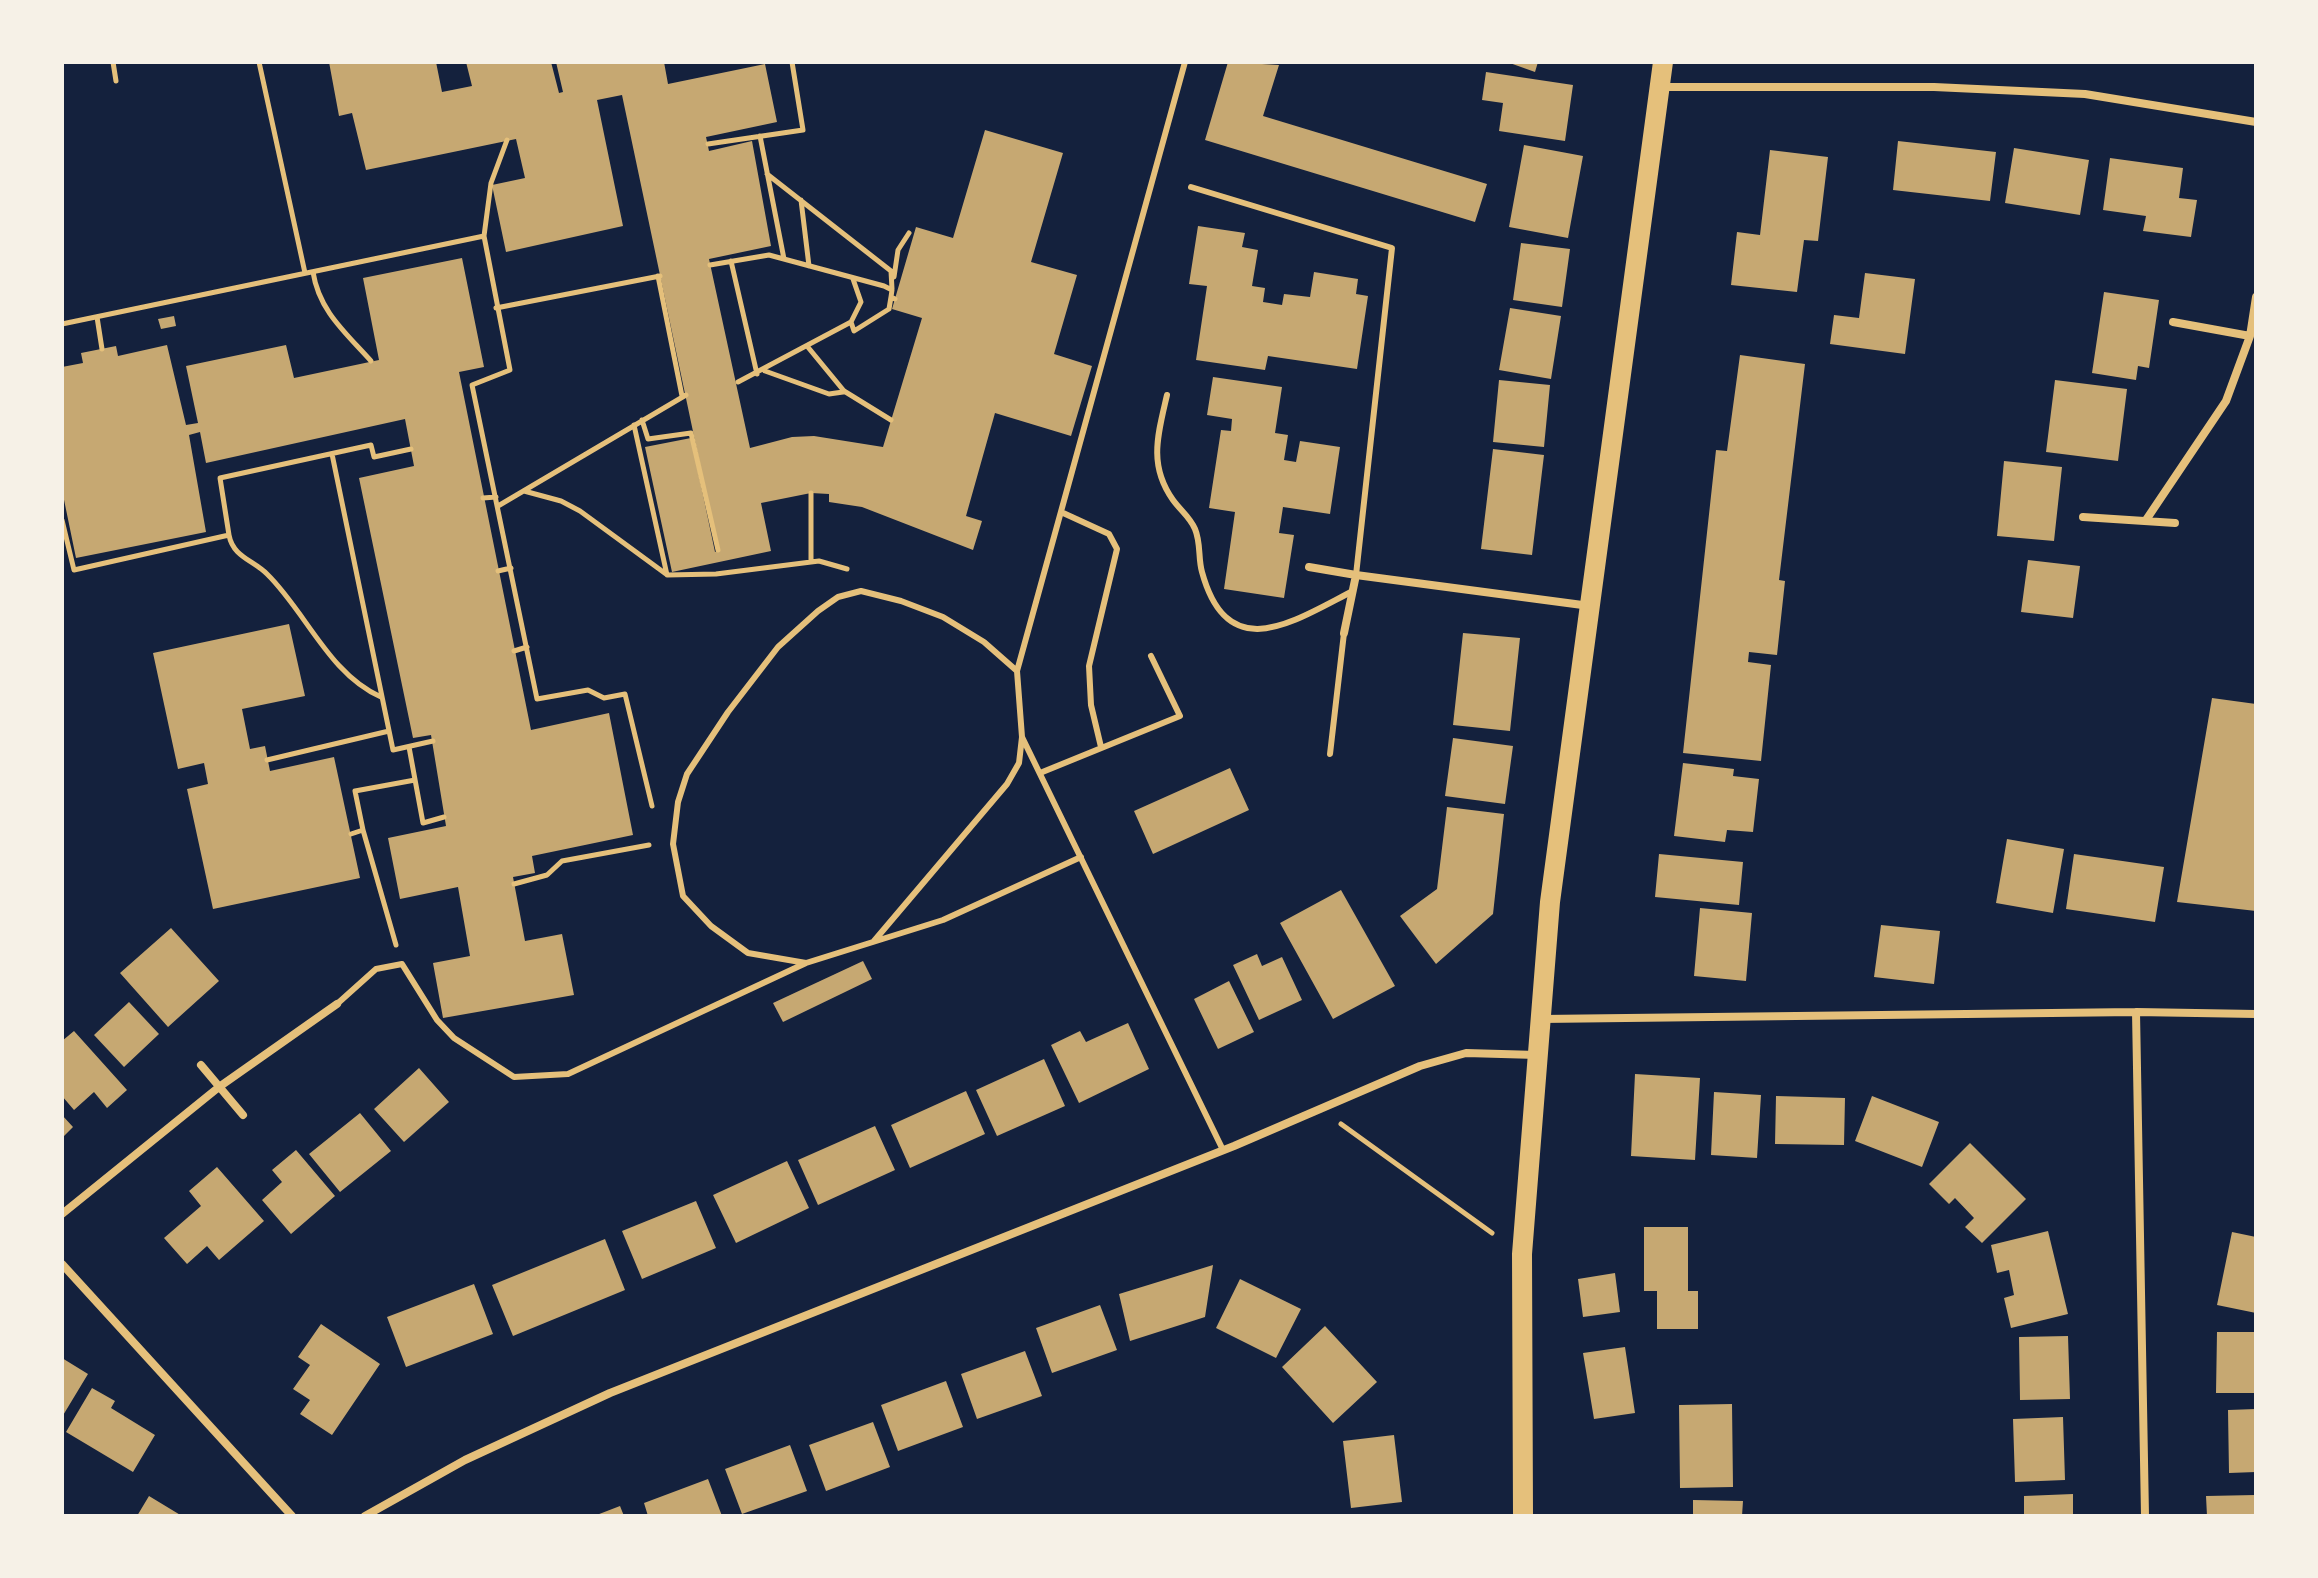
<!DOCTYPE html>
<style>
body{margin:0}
#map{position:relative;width:2318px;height:1578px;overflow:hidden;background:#14213d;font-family:"Work Sans",sans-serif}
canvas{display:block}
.frame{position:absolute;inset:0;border:64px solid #f6f1e7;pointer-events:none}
</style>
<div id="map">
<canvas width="2318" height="1578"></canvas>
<div class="frame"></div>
</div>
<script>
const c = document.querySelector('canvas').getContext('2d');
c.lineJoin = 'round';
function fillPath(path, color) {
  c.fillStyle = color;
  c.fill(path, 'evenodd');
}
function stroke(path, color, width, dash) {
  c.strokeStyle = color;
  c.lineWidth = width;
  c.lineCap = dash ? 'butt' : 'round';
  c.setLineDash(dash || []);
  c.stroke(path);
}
fillPath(new Path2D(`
 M329,62H436L442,92L472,86L466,62H551L559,93L563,92L556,62H664L668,84L765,64L777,122L706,137L709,151L752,141L771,246L709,259L750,448L792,437L814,436L883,447L922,318L892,309L916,227L953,238L985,130L1063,153L1031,262L1077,275L1054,354L1092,366L1071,436L995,413L966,516L982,521L973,550L862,507L829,502V494L811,493L761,503L771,551L672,572L645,447L691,438L715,552L718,550L622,95L597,100L623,226L506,252L492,185L525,178L516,139L366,170L352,113L339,116Z
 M1228,62L1279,65L1263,116L1487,184L1475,222L1205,140Z
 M1507,62H1538L1535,72Z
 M1486,72L1573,85L1565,141L1499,131L1503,103L1482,100Z
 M1898,141L1996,152L1990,201L1893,190Z
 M1524,145L1583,156L1568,238L1509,227Z
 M2014,148L2089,160L2080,215L2005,203Z
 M1770,150L1828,157L1818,241L1804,240L1797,292L1731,285L1737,232L1760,235Z
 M2110,158L2183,168L2179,198L2197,200L2191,237L2143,231L2146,216L2103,210Z
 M1198,226L1245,233L1242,247L1258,250L1252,286L1265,288L1263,302L1282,305L1284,294L1310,297L1314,272L1358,279L1356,294L1368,296L1357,369L1268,356L1265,370L1196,360L1207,286L1189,284Z
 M1521,243L1570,249L1562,307L1513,300Z
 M462,258L484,367L459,372L531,730L609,713L633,835L532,856L535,873L513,877L525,941L562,934L574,995L443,1018L433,963L470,956L458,887L400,899L388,838L446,826L431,735L413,738L359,478L414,466L405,419L206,463L200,432L189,435L206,532L76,558L62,490V367L83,363L81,353L116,346L118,356L167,345L186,425L198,423L186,366L286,345L294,378L379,360L363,278Z
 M1865,273L1915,279L1905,354L1830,344L1834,315L1859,318Z
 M2104,292L2159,300L2149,368L2138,366L2136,380L2092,373Z
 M1510,308L1561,316L1551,379L1499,370Z
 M174,316L176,326L161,329L158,319Z
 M1740,355L1805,364L1779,580L1785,581L1777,655L1749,652L1748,662L1771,665L1761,761L1683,753L1716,450L1727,451Z
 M1213,377L1282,387L1275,433L1288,435L1284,460L1296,462L1300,441L1340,447L1330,514L1283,507L1279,533L1294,535L1284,598L1224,589L1235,512L1209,508L1221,430L1231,431L1232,419L1207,415Z
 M1499,380L1550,385L1544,447L1493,442Z
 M2055,380L2127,389L2118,461L2046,452Z
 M1493,449L1544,455L1532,555L1481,549Z
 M2004,461L2062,467L2054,541L1997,536Z
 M2028,560L2080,566L2073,618L2021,612Z
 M289,624L305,696L242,709L250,749L265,746L270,771L334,757L360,878L213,909L187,789L208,784L204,763L178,769L153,653Z
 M1463,633L1520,638L1510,731L1453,725Z
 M2212,698L2256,704V911L2177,902Z
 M1453,738L1513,746L1505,804L1445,796Z
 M1683,763L1734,769L1733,776L1759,779L1753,832L1727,830L1725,842L1674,836Z
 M1230,768L1249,810L1153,854L1134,811Z
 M1447,807L1504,814L1493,914L1436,964L1400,916L1437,889Z
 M2007,839L2064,849L2053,913L1996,903Z
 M1659,854L1743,862L1739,905L1655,897Z
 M2074,854L2164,867L2155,922L2066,909Z
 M1341,890L1395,986L1333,1019L1280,923Z
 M1700,908L1752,913L1746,981L1694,976Z
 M1881,925L1940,931L1934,984L1874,977Z
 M171,928L219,981L168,1027L120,973Z
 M1257,954L1262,966L1282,957L1302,1000L1259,1020L1233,965Z
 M863,961L872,979L783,1022L773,1003Z
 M1229,981L1254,1032L1218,1049L1194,999Z
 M129,1002L159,1034L124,1067L94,1035Z
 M1128,1023L1149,1069L1079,1103L1051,1045L1080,1031L1086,1042Z
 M74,1031L127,1090L107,1108L94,1092L74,1110L62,1096V1041Z
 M1044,1059L1065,1106L997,1136L976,1090Z
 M419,1068L449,1102L404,1142L374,1109Z
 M1635,1074L1700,1078L1695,1160L1631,1156Z
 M966,1091L985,1134L910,1168L891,1125Z
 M1714,1092L1761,1095L1757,1158L1711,1155Z
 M1776,1096L1845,1098L1844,1145L1775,1144Z
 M1872,1096L1939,1122L1922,1167L1855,1141Z
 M360,1113L391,1151L340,1192L309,1154Z
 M62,1115L73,1127L62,1138Z
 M875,1126L895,1170L818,1205L798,1160Z
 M1970,1143L2026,1199L1982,1243L1965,1227L1974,1218L1955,1198L1949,1204L1929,1184Z
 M296,1150L335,1196L291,1234L262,1200L282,1182L272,1170Z
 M787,1161L809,1208L736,1243L713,1195Z
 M217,1167L264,1221L219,1260L207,1246L187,1264L164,1238L201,1206L189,1191Z
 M696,1201L716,1248L642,1279L622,1231Z
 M1644,1227H1688V1291H1698V1329H1657V1291H1644Z
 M2048,1231L2068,1314L2011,1328L2004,1298L2014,1295L2009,1270L1997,1273L1991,1245Z
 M2232,1232L2256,1237V1313L2217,1305Z
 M605,1239L625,1290L513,1336L492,1285Z
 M1213,1265L1205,1317L1130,1341L1119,1294Z
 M1615,1273L1620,1312L1583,1317L1578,1279Z
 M1240,1279L1301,1309L1276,1358L1216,1328Z
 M474,1284L493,1334L406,1367L387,1317Z
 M1100,1305L1117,1350L1052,1373L1036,1328Z
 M321,1324L380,1364L332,1435L300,1414L310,1400L293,1389L310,1365L298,1357Z
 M1325,1326L1377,1382L1333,1423L1282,1367Z
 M2217,1332H2256V1393H2216Z
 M2068,1336L2070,1399L2020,1400L2019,1337Z
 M1625,1347L1635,1413L1594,1419L1583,1353Z
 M1025,1351L1042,1396L977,1419L961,1374Z
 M62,1358L88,1374L62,1417Z
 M946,1381L963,1427L898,1451L881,1405Z
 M92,1388L115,1401L111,1408L155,1435L133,1472L66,1432Z
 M1732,1404L1733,1487L1680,1488L1679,1405Z
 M2256,1409V1472L2229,1473L2228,1410Z
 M2063,1417L2065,1480L2015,1482L2013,1419Z
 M873,1422L890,1467L826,1491L809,1445Z
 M1394,1435L1402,1502L1351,1508L1343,1441Z
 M790,1445L807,1491L742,1514L725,1469Z
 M708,1479L722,1516H648L644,1503Z
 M2073,1494V1516H2024V1496Z
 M2255,1495L2256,1516H2207L2206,1496Z
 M149,1496L182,1516H137Z
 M1693,1500L1743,1501L1742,1516H1693Z
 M620,1506L624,1516H594Z`), '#c6a872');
stroke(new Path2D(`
 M113,62L116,81
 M259,62L305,273
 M760,136L784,259
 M507,140L491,183L484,236L510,370L472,385L537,699L588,690L604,698L625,694L652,806
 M708,144L803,130L792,62
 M767,174L891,271L892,289
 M801,200L809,266
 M731,261L757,374
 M710,265L769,255L884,286L892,290L891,297L895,299
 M313,272C319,311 346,333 371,361
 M658,276L682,396
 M894,277L898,250L909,233
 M496,308L660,276
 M97,317L102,349
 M851,322L861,302L853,279
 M62,324L484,236
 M807,346L844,391L891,420
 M765,371L829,394L843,392
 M738,382L851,322L854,331L889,309L891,297
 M642,420L648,439L691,433L718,550
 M634,425L667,575L716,574L819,561L847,569
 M332,454L393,750L433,741
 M524,491L561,501L580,511L666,574
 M483,498L496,497
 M498,506L686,395
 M62,520L74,570L229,535L220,478L371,445L374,457L411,449
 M229,535C233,557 253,560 267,574C306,612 329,674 381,697
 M811,562V493
 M498,571L511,568
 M514,651L527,647
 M409,747L423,823L444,817
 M267,760L389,731
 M363,830L396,945
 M351,834L363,830L355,791L415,780
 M514,884L547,875L562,861L649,845
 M1341,1124L1492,1233`), '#e5c07b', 5);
stroke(new Path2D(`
 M1191,187L1392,248L1356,575
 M1167,395C1158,434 1148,465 1173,500C1181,511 1190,517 1195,529C1201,543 1198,558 1202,572C1228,667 1294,621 1353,591
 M1061,512L1109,534L1117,549L1089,666L1091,705L1101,747
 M1017,671L1185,62
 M1330,754L1344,633
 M1040,773L1180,716L1151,656
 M1081,857L943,920L806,963L748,953L711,926L683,896L673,844L678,802L687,774L728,712L778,647L818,611L838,597L861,591L901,601L943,617L984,642L1017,671L1022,737L1223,1150
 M874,941L1007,784L1019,763L1022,737
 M337,1004L376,969L402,964L437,1020L454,1038L514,1077L568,1074L806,963`), '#e5c07b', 6);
stroke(new Path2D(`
 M1660,87H1934L2085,94L2256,122
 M2173,322L2250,336
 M2083,517L2175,523
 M2146,520L2226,401L2250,336L2256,297
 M1309,567L1356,575
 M1344,633L1356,575L1590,606
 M2136,1012L2145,1516
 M1541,1019L2136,1012L2256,1014
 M201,1065L243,1115
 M62,1214L219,1087L337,1004
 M62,1264L292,1516
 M365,1516L465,1460L610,1393L1234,1146L1420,1066L1466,1053L1537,1055`), '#e5c07b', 8);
stroke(new Path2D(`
 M1523,1516L1522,1254L1550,902L1663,62`), '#e5c07b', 20);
</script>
